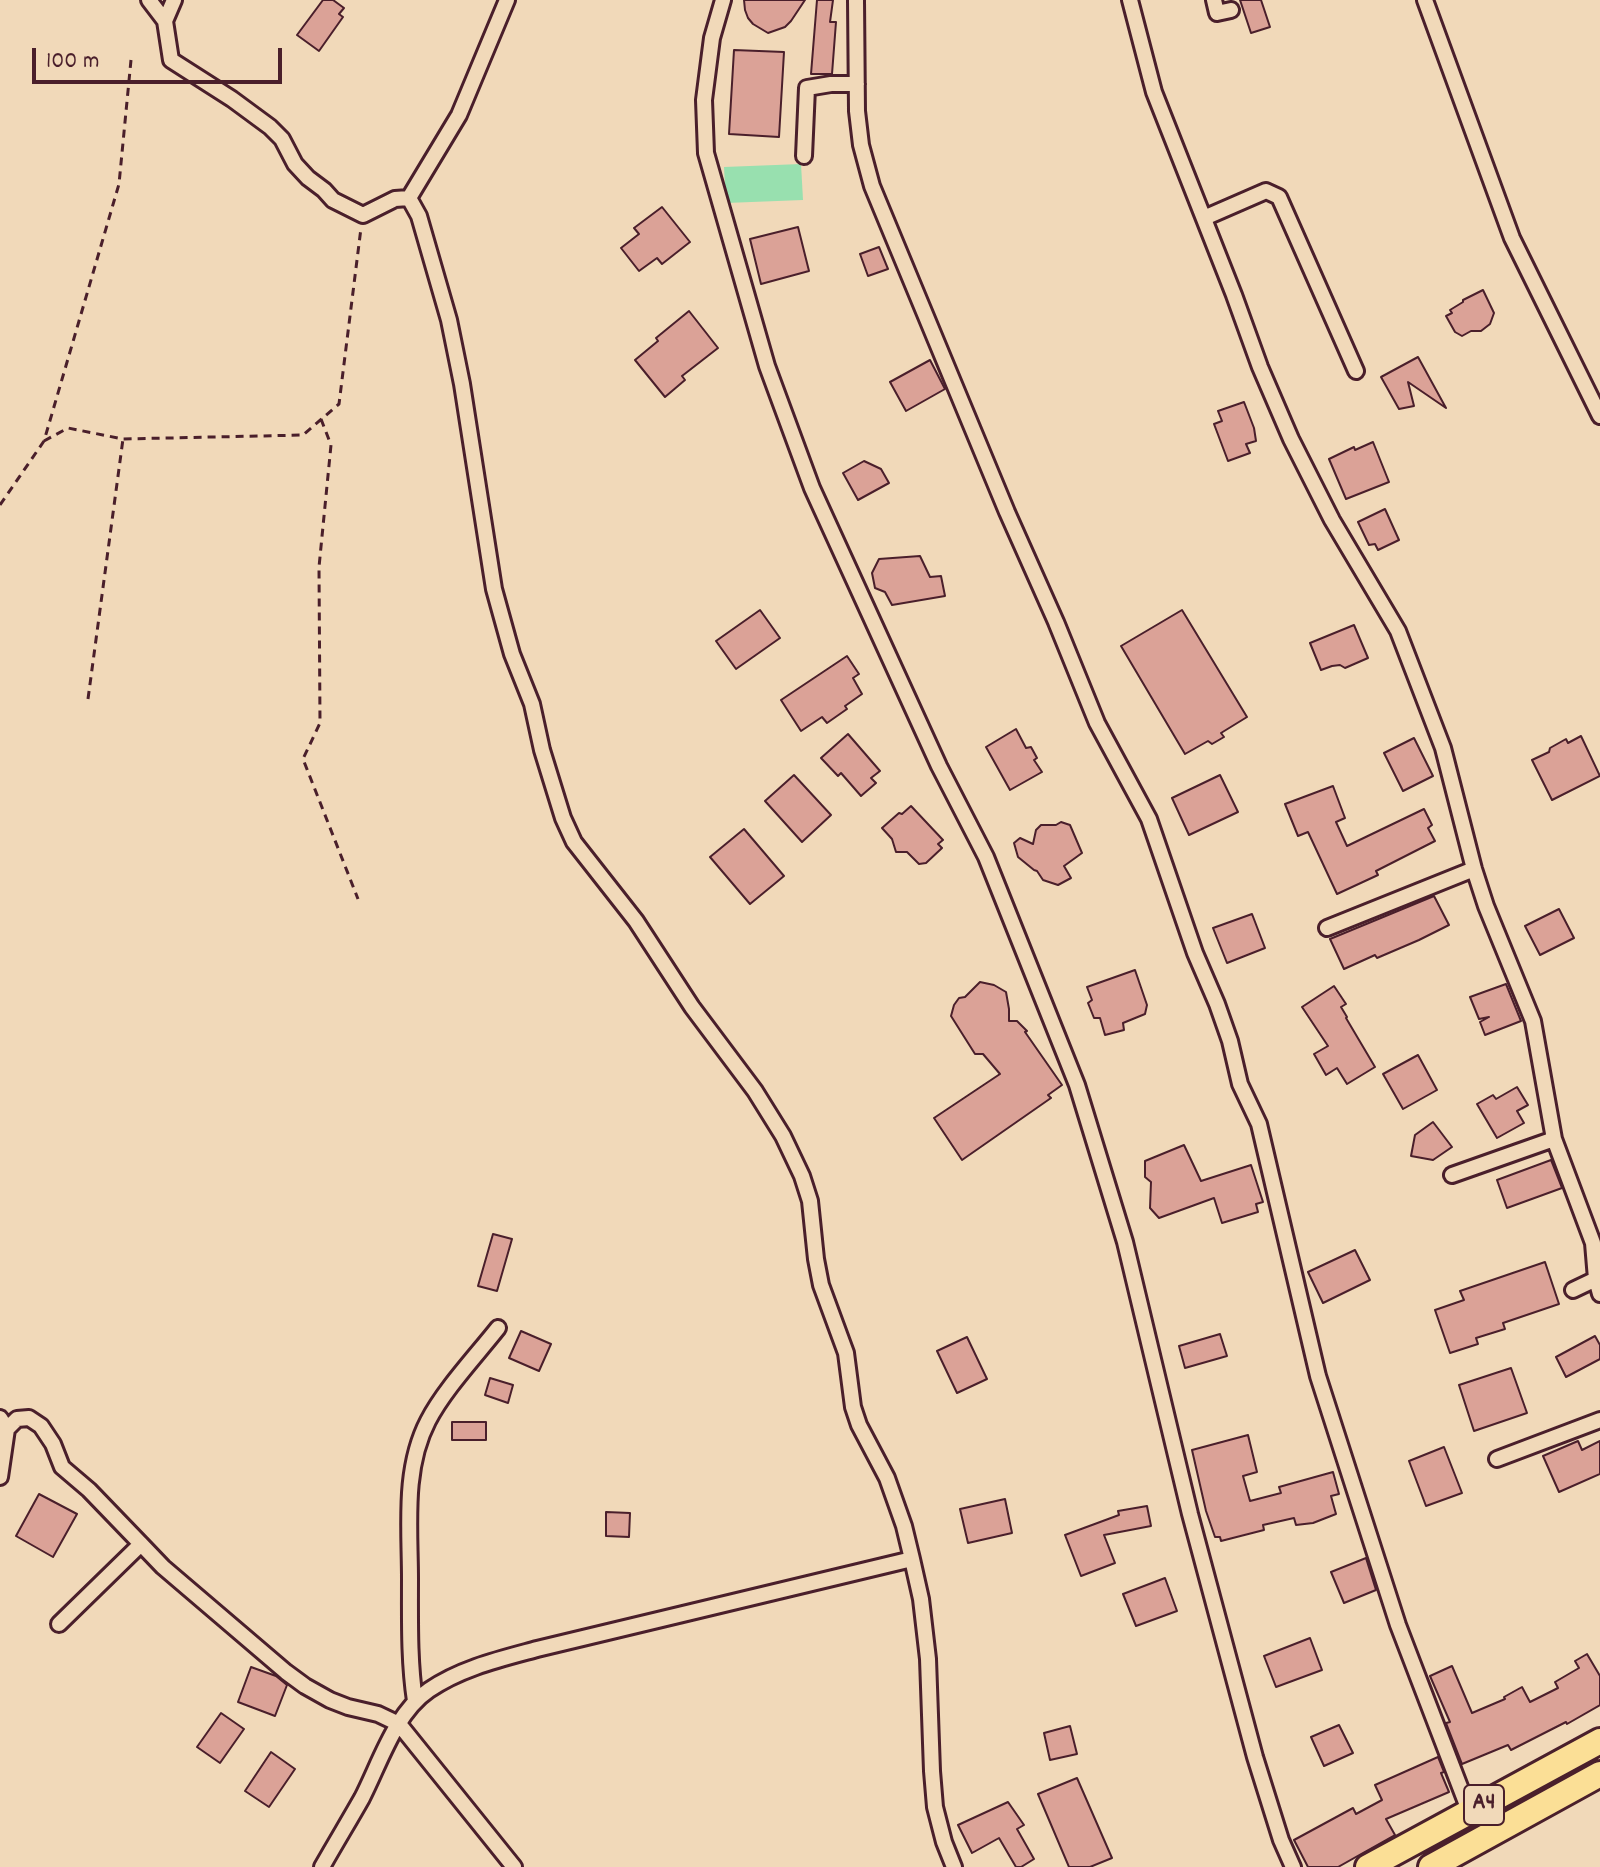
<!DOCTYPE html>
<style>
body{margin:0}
#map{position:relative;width:1600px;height:1867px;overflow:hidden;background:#f1d9b9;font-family:Dekko,sans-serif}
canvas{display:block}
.scale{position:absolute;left:32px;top:48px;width:250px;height:36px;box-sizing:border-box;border:4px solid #4a1f2b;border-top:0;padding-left:10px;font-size:24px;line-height:28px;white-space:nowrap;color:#4a1f2b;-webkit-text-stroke:6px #f1d9b9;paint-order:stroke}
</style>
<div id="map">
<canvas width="1600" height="1867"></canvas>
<div class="scale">100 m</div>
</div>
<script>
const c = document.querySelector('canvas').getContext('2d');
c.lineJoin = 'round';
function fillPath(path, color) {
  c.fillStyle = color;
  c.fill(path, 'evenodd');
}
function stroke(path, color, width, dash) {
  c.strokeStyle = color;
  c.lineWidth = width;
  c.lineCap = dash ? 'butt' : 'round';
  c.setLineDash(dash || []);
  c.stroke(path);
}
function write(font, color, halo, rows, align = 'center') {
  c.font = font + ' Dekko,sans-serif';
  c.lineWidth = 6;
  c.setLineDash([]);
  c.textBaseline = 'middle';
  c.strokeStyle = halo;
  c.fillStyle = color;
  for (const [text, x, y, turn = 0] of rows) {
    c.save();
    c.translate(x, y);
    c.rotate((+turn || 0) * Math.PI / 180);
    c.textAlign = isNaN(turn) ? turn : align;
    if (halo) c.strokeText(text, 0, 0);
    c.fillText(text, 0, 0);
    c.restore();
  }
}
fillPath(new Path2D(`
 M801,164L803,200L726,203L724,167Z`), '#98e0af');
const building = new Path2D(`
 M323,0H333L344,8L339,14L343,17L319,51L297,35Z
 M744,0H805L791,21L785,27L768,33L753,24L748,18L745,10Z
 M817,0H833L830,22H836L832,74H811Z
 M1240,0H1261L1270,27L1251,33Z
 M734,50L784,52L779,137L729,134Z
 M662,207L690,242L662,264L657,258L639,271L621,248L639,234L634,228Z
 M798,227L809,271L761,284L750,239Z
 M879,247L888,269L868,276L860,254Z
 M1483,290L1494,313L1490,324L1481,331H1471L1462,336L1455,332L1446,316L1452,313L1450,310L1463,302V300Z
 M689,311L718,348L682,376L685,380L665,397L635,360L658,341L656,338Z
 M1418,357L1446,408L1408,382L1414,406L1399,409L1381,377Z
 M930,360L945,389L906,411L890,382Z
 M1244,402L1254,428L1256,441L1246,444L1250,453L1228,461L1214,424L1222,421L1218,411Z
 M1373,442L1389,482L1346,499L1329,459L1354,447L1355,450Z
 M864,461L881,469L889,483L858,500L843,473Z
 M1385,509L1399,540L1378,550L1375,544L1369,545L1358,522Z
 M920,556L930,577L941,576L945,596L892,605L885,592L875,588L872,573L879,559Z
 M760,610L780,638L736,669L716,641Z
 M1182,610L1247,717L1221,733L1224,737L1212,744L1208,741L1185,754L1121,646Z
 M1354,625L1368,658L1345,668L1340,665L1332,666L1321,670L1310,643Z
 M847,656L859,674L853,678L862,694L845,706L847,709L827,723L822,717L801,731L781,700Z
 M1016,729L1026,748L1031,747L1037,758L1034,760L1042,772L1010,790L986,747Z
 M848,734L880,771L871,778L876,783L861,796L841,773L838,776L821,758Z
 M1581,736L1600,776L1552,800L1532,760L1549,752L1550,748L1566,739L1568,743Z
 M1414,738L1433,776L1403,791L1384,753Z
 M794,775L831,815L802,842L765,801Z
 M1220,775L1238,812L1189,835L1172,798Z
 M1333,786L1345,818L1336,822L1347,846L1424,809L1432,825L1428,828L1435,841L1376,871L1378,875L1337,894L1308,832L1298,836L1285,804Z
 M911,806L943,840L938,844L942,848L926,863L919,864L907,852H896L892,839L882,828L899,813L902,814Z
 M1061,822L1070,825L1082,853L1064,866L1071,878L1058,885L1043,880L1037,871L1034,870L1018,857L1014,843L1020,838L1033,844L1036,830L1041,825H1056Z
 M744,829L784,876L750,904L710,857Z
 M1434,896L1449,925L1419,940L1377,958L1375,955L1344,969L1330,939Z
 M1559,909L1574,938L1540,955L1525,926Z
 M1252,914L1265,948L1227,963L1213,928Z
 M1135,970L1147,1005L1145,1014L1123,1023L1124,1030L1105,1035L1100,1018H1094L1088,1003L1092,1000L1087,987Z
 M980,982L994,985L1006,992L1009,1009V1021H1017L1027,1031L1025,1032L1062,1085L1048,1095L1051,1098L962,1160L934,1118L1000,1074L983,1054H975L951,1016L954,1005L959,998L965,997Z
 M1506,984L1521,1021L1485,1035L1480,1022L1489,1017L1479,1019L1470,997Z
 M1334,986L1346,1004L1341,1007L1347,1017L1346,1018L1375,1067L1347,1084L1337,1068L1326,1075L1314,1054L1328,1046L1302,1007Z
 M1418,1055L1437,1090L1403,1109L1383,1074Z
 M1517,1087L1528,1105L1517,1111L1524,1123L1497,1138L1477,1104L1493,1095L1496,1099Z
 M1433,1122L1452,1147L1433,1160L1411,1156L1415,1135Z
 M1184,1145L1201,1181L1251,1165L1263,1202L1256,1204L1258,1212L1222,1223L1214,1198L1159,1218L1150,1208L1151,1182L1145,1177V1161Z
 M1551,1160L1562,1188L1507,1208L1497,1180Z
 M493,1234L512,1239L497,1291L478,1286Z
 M1355,1250L1370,1280L1323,1303L1308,1272Z
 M1545,1262L1559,1304L1503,1323L1505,1329L1476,1338L1478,1344L1450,1353L1435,1310L1464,1300L1460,1291Z
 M521,1331L551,1344L539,1371L509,1358Z
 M1220,1334L1227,1356L1185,1368L1179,1346Z
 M1595,1336L1600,1345V1359L1566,1377L1556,1357Z
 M967,1337L987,1379L957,1393L937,1351Z
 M1511,1368L1527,1413L1474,1431L1459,1385Z
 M490,1378L513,1385L508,1403L485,1395Z
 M452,1422H486V1440H452Z
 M1248,1435L1257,1472L1243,1476L1250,1501L1281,1493L1279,1487L1333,1472L1339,1494L1331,1496L1336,1514L1313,1523L1296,1525L1294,1518L1263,1525L1264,1530L1221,1541L1220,1537H1215L1206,1511L1192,1450Z
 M1578,1441L1582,1450L1600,1441V1474L1559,1492L1543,1456Z
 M1444,1447L1462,1493L1426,1506L1409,1461Z
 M39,1494L77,1514L53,1557L16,1536Z
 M1005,1499L1012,1533L968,1543L960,1509Z
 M1147,1506L1151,1526L1104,1535L1115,1563L1081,1576L1065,1535L1119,1515L1118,1511Z
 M606,1512L630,1513L629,1537L606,1536Z
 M1366,1558L1376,1590L1344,1603L1331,1572Z
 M1165,1578L1177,1611L1136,1626L1123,1594Z
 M1310,1638L1322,1670L1276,1687L1264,1656Z
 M1587,1654L1600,1676V1705L1567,1724L1566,1722L1511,1750L1508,1745L1462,1764L1446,1723L1450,1722L1430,1676L1452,1666L1472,1713L1505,1699L1504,1697L1522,1687L1530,1702L1558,1688L1555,1682L1579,1668L1575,1661Z
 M251,1667L276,1676L287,1685L275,1716L238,1702Z
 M221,1713L244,1729L220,1763L197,1747Z
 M1339,1725L1353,1753L1324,1766L1311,1737Z
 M1070,1726L1077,1754L1050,1760L1044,1733Z
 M271,1752L295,1769L269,1807L245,1791Z
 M1438,1757L1444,1772L1441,1773L1449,1792L1386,1819L1395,1835L1338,1867H1308L1294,1840L1353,1808L1356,1814L1382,1800L1375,1785Z
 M1077,1778L1112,1858L1090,1867H1069L1038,1794Z
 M1008,1802L1024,1825L1017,1829L1034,1859L1021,1867H1016L999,1838L972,1853L958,1825Z`);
fillPath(building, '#dba297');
stroke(building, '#4a1f2b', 2);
const minor = new Path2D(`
 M149,0L165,21
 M174,0L165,21L171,60L232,99L270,127L282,139L295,164L308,178L324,190L333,200L363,215L395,199L409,198L419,216L449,320L462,384L494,589L512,654L532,704L542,750L563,818L574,842L636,921L692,1007L755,1091L783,1136L802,1176L810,1201L816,1259L821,1285L846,1353L853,1407L859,1425L887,1478L904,1526L912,1559L921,1599L928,1659L932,1771L935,1807L944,1842L954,1867
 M723,0L712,38L704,100L706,153L767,366L812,488L939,766L986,857L1077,1085L1125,1242L1190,1514L1255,1757L1281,1840L1293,1867
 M856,0L857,111L861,145L872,186L1007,512L1056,622L1097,723L1149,819L1195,953L1217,1004L1230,1041L1240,1084L1259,1124L1318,1376L1398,1625L1470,1813
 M1130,0L1154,92L1234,295L1260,367L1291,439L1332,520L1398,631L1443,748L1474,869L1486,906L1533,1021L1554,1139L1593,1243L1596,1279L1600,1294
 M1214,0L1217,13L1231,10
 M1425,0L1512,238L1600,416
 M804,156L807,88L831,84H857
 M409,198L459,115L507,0
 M1204,218L1266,191L1279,197L1356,371
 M1327,928L1474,869
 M1452,1175L1554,1139
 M1573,1290L1596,1279
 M0,1418L7,1429L0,1477
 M7,1429L17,1419L29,1418L41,1426L53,1444L62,1467L89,1490L141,1544
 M1497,1459L1600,1420
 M59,1624L141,1544L163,1567L286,1672L305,1686L330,1700L348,1707L378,1714L399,1724L514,1867
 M415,1701C409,1661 410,1620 410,1579C410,1527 403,1469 428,1421C444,1390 475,1357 498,1328
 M322,1867C335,1844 349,1821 362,1798C380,1763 395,1713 429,1690C461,1668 500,1659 537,1649L912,1559`);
const trunk = new Path2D(`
 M1368,1867L1600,1741
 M1431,1867L1600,1774`);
stroke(minor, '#4a1f2b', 20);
stroke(trunk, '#4a1f2b', 30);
stroke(new Path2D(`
 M321,419L331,445L319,567L320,723L303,759L358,899
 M44,441L68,428L123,439L303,435L339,404L361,228
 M0,505L44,441L119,184L131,60
 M88,699L123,439`), '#4a1f2b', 3, [8, 6]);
stroke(minor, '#f1d9b9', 14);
stroke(trunk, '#fbdf96', 24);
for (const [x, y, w] of [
 [1484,1805,40]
]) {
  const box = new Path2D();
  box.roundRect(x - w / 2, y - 20, w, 40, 6);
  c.fillStyle = '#f1d9b9';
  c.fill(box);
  stroke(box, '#4a1f2b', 2);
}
write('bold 24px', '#4a1f2b', null, [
 ["A4",1484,1805]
]);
</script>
